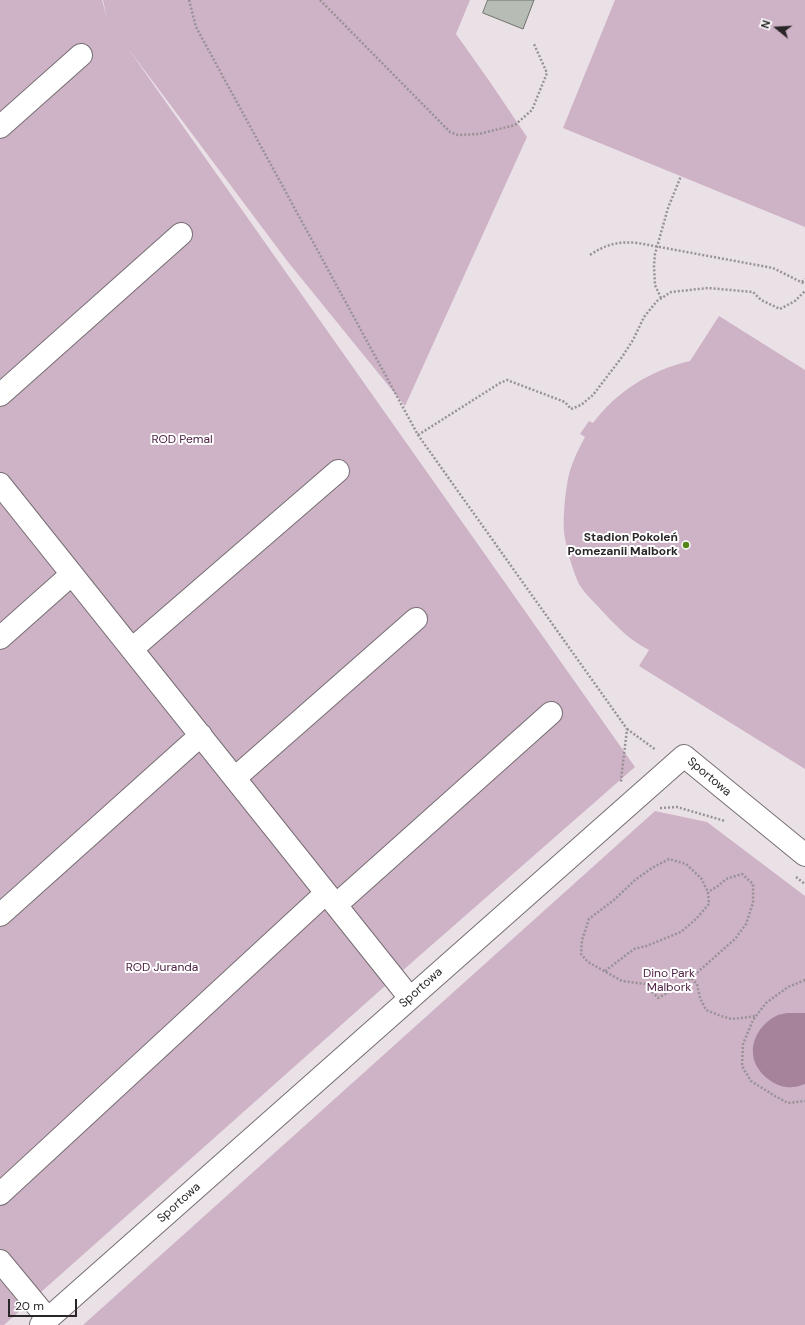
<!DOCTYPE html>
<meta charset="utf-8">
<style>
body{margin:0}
#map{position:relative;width:805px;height:1325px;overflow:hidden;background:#eae1e7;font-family:"DM Sans",sans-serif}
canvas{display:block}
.north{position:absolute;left:757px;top:8px;width:40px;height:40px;-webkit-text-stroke:3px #fff;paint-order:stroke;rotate:288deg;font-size:11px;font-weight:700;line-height:16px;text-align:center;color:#292628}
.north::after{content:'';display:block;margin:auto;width:14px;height:18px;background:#292628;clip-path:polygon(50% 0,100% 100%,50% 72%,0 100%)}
.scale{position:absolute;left:8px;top:1299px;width:69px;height:18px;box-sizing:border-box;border:2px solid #292628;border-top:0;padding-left:5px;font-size:12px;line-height:14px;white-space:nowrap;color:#292628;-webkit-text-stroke:3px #fff;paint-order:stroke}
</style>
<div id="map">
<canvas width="805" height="1325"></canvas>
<div class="north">N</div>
<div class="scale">20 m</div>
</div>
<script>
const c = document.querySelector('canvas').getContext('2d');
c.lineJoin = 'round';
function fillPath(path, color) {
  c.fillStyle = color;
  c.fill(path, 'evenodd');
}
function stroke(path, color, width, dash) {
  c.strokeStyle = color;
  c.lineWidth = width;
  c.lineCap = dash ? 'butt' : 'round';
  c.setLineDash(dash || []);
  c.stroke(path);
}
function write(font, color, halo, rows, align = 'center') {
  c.font = font + ' "DM Sans",sans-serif';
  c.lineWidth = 4;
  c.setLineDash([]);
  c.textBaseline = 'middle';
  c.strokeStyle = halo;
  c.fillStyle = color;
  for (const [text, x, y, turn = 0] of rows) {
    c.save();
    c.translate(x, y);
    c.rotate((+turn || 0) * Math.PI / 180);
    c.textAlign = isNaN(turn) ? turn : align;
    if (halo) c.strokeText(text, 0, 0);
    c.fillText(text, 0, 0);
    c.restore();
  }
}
fillPath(new Path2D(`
 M0,0H102L107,19L103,0H470L456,34L490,82L527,137L405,406L288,262L127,47L635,767L385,986L4,1325H0Z
 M615,0H805V227L563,128Z
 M719,316L805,370V769L639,666L649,650C630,640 619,629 605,614C598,606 583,592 579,584C573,571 565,545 564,531C563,515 565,495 568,479C571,464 578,450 585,437L580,434L589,421L593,423C617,391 651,370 690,361Z
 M655,811L707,822L805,896V1325H83Z`), '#ceb2c6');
fillPath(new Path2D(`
 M787,1013H805V1084C801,1085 797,1087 793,1087C776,1090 753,1071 753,1053C752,1038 762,1023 776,1016C779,1014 784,1014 787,1013Z`), '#a6839b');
const building = new Path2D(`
 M488,0H534L523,29L483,13Z`);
fillPath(building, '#b7bcb4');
stroke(building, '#6e726a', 1);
const minor = new Path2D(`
 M0,127L81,55
 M0,395L181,234
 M0,484L410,998
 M0,638L72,574
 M132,649L338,471
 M235,778L416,619
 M336,905L551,713
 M0,915L201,735
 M0,1194L326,893
 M0,1261L48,1319
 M41,1325L684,756L805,855`);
stroke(minor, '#766e73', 24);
stroke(new Path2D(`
 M189,0L196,27L418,435L627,729L621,780L622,782
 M320,0L450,132L458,135L479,134L515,125L532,110L547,73L534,44
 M590,255C606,244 620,241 638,243L773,268L805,284
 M802,282L805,279
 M661,298L655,285L654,266L655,254L668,208L681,176
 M418,435L500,383L507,380L565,402L571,409L581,405L593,395L622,357L633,340L644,317L657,301L671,292L708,288L753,292L761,300L780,309L795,301L805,291
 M627,729L656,750
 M660,808L677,807L725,821
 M796,877L805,884
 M605,971L634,949L646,946L681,932L696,919L709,904L708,892L701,878L686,864L669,859L652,868L635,880L614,900L589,919L582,940L581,954L588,962L622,981L645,984L658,998L680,986L691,978L697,984L700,998L706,1010L721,1016L732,1019L756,1016
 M691,978L735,939L746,924L753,903V884L742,874L726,879L718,886L708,892
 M805,980L788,987L766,1003L753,1020L743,1044L742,1066L751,1081L775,1096L788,1103L805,1101`), '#989296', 2.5, [2, 2]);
stroke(minor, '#fff', 22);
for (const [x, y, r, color] of [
 [686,545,4,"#578618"]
]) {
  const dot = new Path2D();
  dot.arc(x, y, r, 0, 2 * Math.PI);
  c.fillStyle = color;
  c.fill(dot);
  stroke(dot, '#fff', 1.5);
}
write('12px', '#4f2144', '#fff', [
 ["ROD Pemal",182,440],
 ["ROD Juranda",162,968],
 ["Dino Park",669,974],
 ["Malbork",669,988]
]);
write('bold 12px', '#292628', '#fff', [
 ["Stadion Pokoleń",678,538],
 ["Pomezanii Malbork",678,552]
], 'right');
write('12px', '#292628', '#fff', [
 ["Sportowa",709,777,40],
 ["Sportowa",421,988,-42],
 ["Sportowa",179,1203,-42]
]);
</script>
